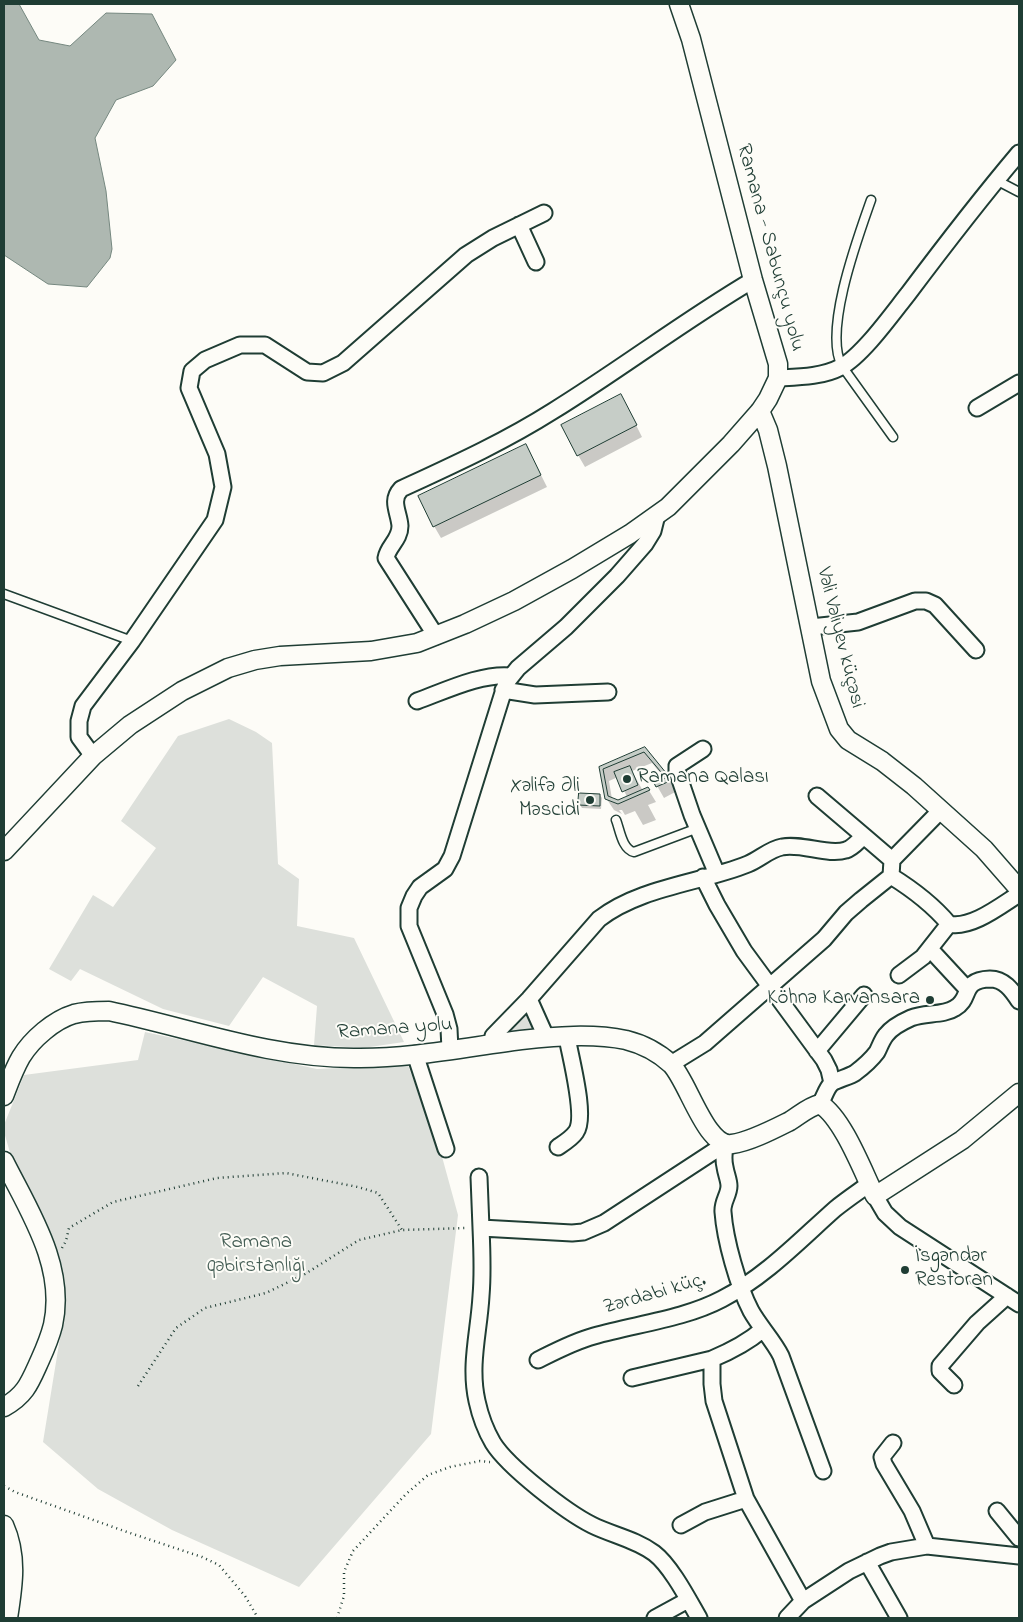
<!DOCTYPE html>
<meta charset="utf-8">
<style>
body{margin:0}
#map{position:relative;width:1023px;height:1622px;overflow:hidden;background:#fdfcf7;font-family:"Indie Flower",sans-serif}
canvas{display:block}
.frame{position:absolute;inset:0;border:5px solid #1f3d34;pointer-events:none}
</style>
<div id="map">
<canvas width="1023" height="1622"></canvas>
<div class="frame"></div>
</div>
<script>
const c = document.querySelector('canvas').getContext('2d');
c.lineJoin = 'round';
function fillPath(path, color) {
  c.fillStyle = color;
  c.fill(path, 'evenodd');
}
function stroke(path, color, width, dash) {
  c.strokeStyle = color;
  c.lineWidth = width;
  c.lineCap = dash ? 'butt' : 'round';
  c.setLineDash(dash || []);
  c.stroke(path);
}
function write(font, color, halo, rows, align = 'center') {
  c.font = font + ' "Indie Flower",sans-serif';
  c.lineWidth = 4;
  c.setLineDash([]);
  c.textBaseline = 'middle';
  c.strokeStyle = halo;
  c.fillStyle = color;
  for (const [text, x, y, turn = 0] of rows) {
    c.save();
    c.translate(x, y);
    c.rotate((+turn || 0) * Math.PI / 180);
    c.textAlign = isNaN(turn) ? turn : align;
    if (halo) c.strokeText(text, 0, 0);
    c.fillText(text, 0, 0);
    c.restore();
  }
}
fillPath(new Path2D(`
 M229,719L256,732L272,743L278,864L299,879L297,926L354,938L404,1042L363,1048L314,1045L317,1006L263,977L229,1026L163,1009L80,969L71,981L49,969L93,895L113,907L156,848L121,821L178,736Z
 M528,1009L538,1033L506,1037L503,1032Z
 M145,1032L317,1069L408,1065L441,1153L458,1215L431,1434L299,1587L172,1530L98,1489L43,1442L64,1313L62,1286L11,1156L4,1132V1125L24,1075L138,1060Z`), '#dde0db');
const water = new Path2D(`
 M4,4H19L39,40L70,46L106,13L152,14L176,60L153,86L116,100L95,138L106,191L112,249L110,258L87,287L48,284L4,255Z`);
fillPath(water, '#aeb8b1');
stroke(water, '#75877f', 1);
fillPath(new Path2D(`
 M627,407L642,437L585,467L578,455Z
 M526,445L547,487L441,538L434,526Z
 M645,748L670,779L677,791L664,798L656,784L665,779L652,763L632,771L643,791L648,789L656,802L648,805L656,820L643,825L635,811L625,815L622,810H619L622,814L614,810L606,798L600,768ZM618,777L627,797L618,801L612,799L609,781Z
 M600,795L602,798L601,809L582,808L580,805Z`), '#0003');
const building = new Path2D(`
 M621,394L637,425L577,456L561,425Z
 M526,444L541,475L433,527L418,496Z
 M645,747L671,779L670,781L656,787L654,783L666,778L644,752L603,769L608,796L618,800L648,787L650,790L618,804L605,799L599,767Z
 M630,766L638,785L622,792L614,772Z
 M579,793L600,794V806L578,805Z`);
fillPath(building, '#c6cdc7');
stroke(building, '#1f3d34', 1);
const service = new Path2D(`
 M996,180L1019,192
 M871,200C858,237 823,331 842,366L893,437
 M4,594L132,641
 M616,820C620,830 622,849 634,852L698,828`);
const minor = new Path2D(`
 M519,225L536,262
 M778,378C799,377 822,377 841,367C863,355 892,314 908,294C944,246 981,198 1019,153
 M977,408L1019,383
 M811,627L858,622L915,601H926L935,605L976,650
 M436,636L386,558C388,546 400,540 400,526C399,512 390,501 401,489C453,465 504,442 553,411C621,369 685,320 753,280
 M503,690L535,695L608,692
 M417,701C445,691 481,673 511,676
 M703,749L677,766V771L692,815L717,874
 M93,756L79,737V721L83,706L132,641L215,520L223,487L217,454L189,388L192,371L205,360L240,345H265L307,372L323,373L343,363L466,255L493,238L544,213
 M817,796L864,836
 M891,876C912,889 933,905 949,924
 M703,877L717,905L744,951L824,1060L829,1070L832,1083
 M930,949L967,989
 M899,975L923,957L949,924C971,929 1000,906 1019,894
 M529,999L546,1037
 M492,1044L493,1036L529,999L599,919C640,887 701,883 748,864C760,859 770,849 782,847C802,843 828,856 846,850C853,848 859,840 864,836L892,860L941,810
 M450,1049L449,1029L445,1014L409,926V908L414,896L420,887L445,869L452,856L506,683L518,668L566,627L617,576L645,544L653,531L657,515
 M817,1051L864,995
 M415,1054L446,1149
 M671,1064L705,1043L824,939L846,913L861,900L891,876L892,860
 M820,1104C824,1098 826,1089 831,1084C835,1080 849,1077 855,1073C863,1067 871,1060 877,1052C880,1046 882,1040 886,1035C892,1027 902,1022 911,1018C925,1012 943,1016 955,1008C972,999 960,980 990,979C1004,979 1012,990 1019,1001
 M725,1144C724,1152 723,1160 725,1167C726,1174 729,1180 729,1186C729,1195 722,1202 723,1212C725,1240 738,1286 751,1311C760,1327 773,1340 781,1356L823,1471
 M558,1147C564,1143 572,1138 576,1132C587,1117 570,1056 567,1037
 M479,1177L481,1228L572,1233L583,1232L604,1223L725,1144
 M875,1196L885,1213L900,1227L1019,1304
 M481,1228C482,1250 483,1273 481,1296C479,1332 469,1365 477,1401C480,1415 486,1431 493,1443C508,1467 566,1512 592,1525C612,1535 635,1539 654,1553C671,1566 688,1599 699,1618
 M762,1330C747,1343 731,1351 712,1359V1384L714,1401L746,1499L803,1601
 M538,1360C556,1351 575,1341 594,1336C636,1324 684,1319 722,1299C765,1277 800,1240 835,1209C846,1200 858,1192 869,1184
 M632,1378L712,1359
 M954,1385L940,1371V1366L977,1323L1007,1296
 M893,1443L882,1457L884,1464L912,1511L927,1546
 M997,1511L1019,1538
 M681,1525L705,1512L746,1499
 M867,1562L899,1618
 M655,1618L688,1600
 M787,1618L803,1601L849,1571L880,1556L891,1552L927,1546L1019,1556`);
const tertiary = new Path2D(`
 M760,411L768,430L777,466L821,681L839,729L848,740L882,761L914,786L984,849L1019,889
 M4,851L93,756L130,725L182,691L228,668L255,660L280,656L371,651L417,643L465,624L514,601L572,569L630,534L668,507L731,444L760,411L768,399L778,378V364L753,280L691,39L679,4
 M4,1096C9,1083 14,1069 21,1057C32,1039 54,1020 74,1014C85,1011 97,1011 109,1011C190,1028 270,1058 354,1058C409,1059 467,1047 521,1040C555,1036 593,1033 626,1040C642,1044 659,1053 671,1064C688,1081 706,1148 732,1144C749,1142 774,1129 790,1121C800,1115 808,1107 820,1104C843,1118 863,1172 875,1196L962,1140L1019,1093
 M4,1161C29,1211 66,1266 53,1325C50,1337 45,1349 40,1360C30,1382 26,1395 4,1407
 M4,1525C18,1556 13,1586 8,1618`);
stroke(service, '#1f3d34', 11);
stroke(minor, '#1f3d34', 19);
stroke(tertiary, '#1f3d34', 21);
stroke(new Path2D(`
 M62,1248L66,1241L69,1228L113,1202L217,1178L286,1173L358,1187L378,1193L402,1230
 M138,1386L176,1328L205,1308L266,1293L305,1274L359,1240L402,1230L467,1228
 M4,1486L15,1492L127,1532L202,1557L219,1565L245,1596L258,1618
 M337,1618L344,1596V1572L353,1551L406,1494L428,1475L450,1467L480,1461L490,1462`), '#1f3d34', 2.5, [1, 4]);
stroke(service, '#fdfcf7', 8);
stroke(minor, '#fdfcf7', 15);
stroke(tertiary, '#fdfcf7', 18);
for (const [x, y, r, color] of [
 [627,779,5,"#1f3d34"],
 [590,800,5,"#1f3d34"],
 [930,1000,5,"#1f3d34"],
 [905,1270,5,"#1f3d34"]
]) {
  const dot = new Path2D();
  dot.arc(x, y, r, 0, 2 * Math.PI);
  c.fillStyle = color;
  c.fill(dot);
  stroke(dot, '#fdfcf7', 2);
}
write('21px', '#1f3d34', '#fdfcf7', [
 ["Ramana - Sabunçu yolu",769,248,75],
 ["Vəli Vəliyev küçəsi",839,638,76],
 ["Ramana yolu",395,1030,-4],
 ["Zərdabi küç.",655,1295,-16]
]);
write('21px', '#1f3d34', '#fdfcf7', [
 ["Ramana Qalası",637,779],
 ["Xəlifə Əli",580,788,"right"],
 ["Məscidi",580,812,"right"],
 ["Köhnə Karvansara",920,1000,"right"],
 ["İsgəndər",915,1258],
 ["Restoran",915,1282]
], 'left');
write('21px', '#455e55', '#fdfcf7', [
 ["Ramana",256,1244],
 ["qəbirstanlığı",256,1268]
]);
</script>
